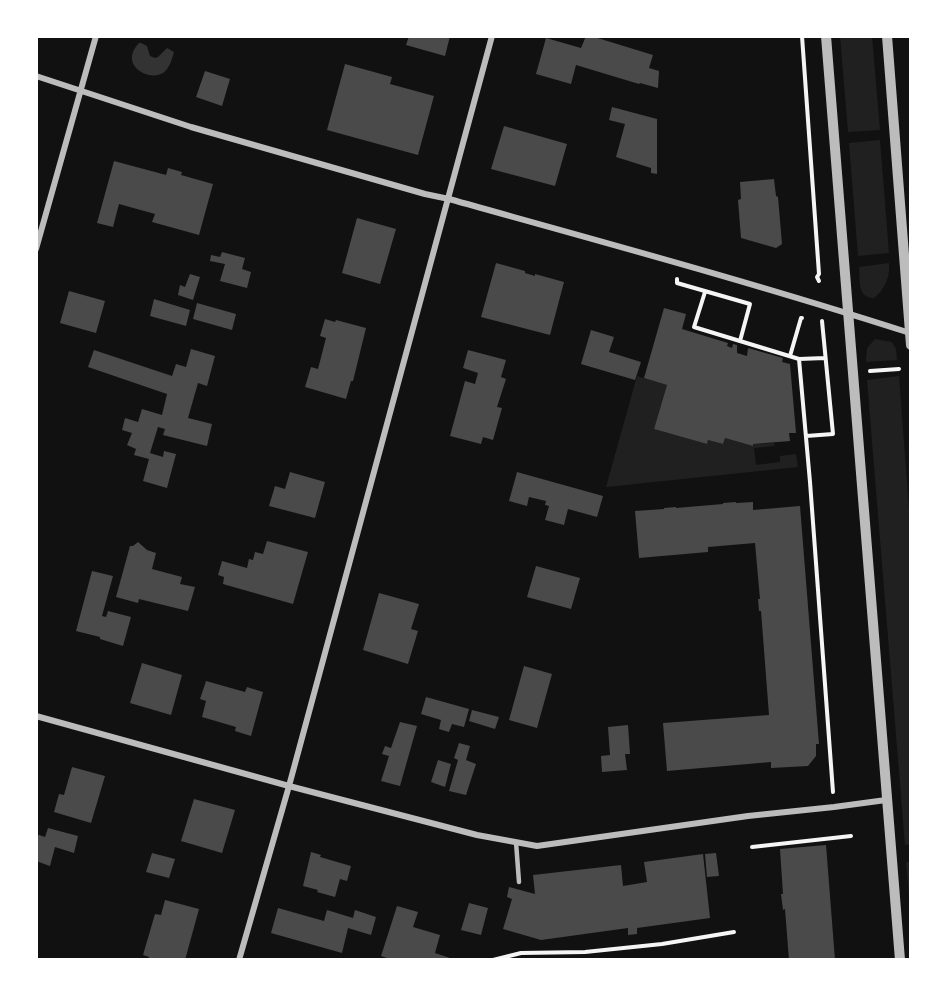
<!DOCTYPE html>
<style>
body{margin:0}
#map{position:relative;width:947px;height:996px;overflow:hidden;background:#111;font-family:"Noto Sans",sans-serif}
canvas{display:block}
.frame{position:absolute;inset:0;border:38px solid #fff;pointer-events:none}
</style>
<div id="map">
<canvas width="947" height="996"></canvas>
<div class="frame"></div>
</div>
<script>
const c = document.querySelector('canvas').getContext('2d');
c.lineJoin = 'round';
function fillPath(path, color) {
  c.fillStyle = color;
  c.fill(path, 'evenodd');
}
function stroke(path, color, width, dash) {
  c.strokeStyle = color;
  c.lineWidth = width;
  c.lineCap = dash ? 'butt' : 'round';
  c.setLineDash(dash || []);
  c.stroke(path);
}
fillPath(new Path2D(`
 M840,36H872L880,130L848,132Z
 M880,140L889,253L858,256L849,143Z
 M889,263C890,277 885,289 874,298C857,298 860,280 859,267Z
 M875,339L892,342L896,349L897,360L866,362L867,348Z
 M637,376L667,385L654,429L707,444L708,440L723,444L725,438L753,446V444L774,443L775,446L754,448L756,465L780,462V456L796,454L798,467L606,487Z
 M899,376L911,536V844L905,845L867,380Z
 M906,862H911V919Z`), '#202020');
fillPath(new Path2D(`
 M139,43H141L147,46L150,56L155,58L158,57L167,48L174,52C172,60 169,69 163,73C149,82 118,65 139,43Z`), '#333');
fillPath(new Path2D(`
 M409,36H450L445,56L406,45Z
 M586,36H591L653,55L649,68L659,71L658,88L640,83L639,84L576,65L571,84L536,74L546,38L581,48Z
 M345,64L392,77L390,84L434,96L418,155L327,130Z
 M205,71L230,79L222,106L196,97Z
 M612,107L657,119V174L651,173V168L616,157L625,124L609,120Z
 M504,126L567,144L555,186L491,169Z
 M114,161L166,175L168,168L182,172L181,175L213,184L199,235L152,222L155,214L119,204L113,227L97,223Z
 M774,179L776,196L778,197L782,244L776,248L741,238L738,200L741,199L740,182Z
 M357,218L396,229L380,284L342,273Z
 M222,252L245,258L242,269L251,272L247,288L220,281L225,264L210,261L211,255L220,257Z
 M496,263L525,271V273L535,276V274L564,282L550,335L481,317Z
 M190,274L200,277L193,300L178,295L180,285L185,287Z
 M69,291L105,301L96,333L60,323Z
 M154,299L190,310L186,326L150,316Z
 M197,303L236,314L232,330L193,319Z
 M664,308L686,314L682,329L728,343L727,346L732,348L733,344L737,345V353L747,356L748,348L783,358L782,362L790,364L796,433H789L790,441L753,444V446L725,438L723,444L708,440L707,444L654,429L667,385L644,378Z
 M325,319L335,322L336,320L366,328L353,381H351L346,399L305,387L311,367L318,369L326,338L320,336Z
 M591,330L614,337L609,352L641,362L635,380L581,364Z
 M191,349L215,356L207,386L198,383L188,418L212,424L207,446L163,435L165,429L158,427L150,453L163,457L164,451L176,454L167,488L143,481L149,459L134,455L136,449L127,445L132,433L122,430L125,418L138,422L142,409L162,415L167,394L88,367L94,350L172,376L176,364L186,367Z
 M468,350L506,360L501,377L506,379L497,407L502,408L493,440L483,437L481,444L450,436L465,381L475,384L478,373L463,368Z
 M290,472L325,482L315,518L269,506L275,486L285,489Z
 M517,472L603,496L597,517L568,509L564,525L545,520L549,506L545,505L546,501L529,497L527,506L509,501Z
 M736,502V503L753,502V510L800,506L819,744H816V756L808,766L771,768V762L667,771L663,723L769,715L761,611H759L758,599H760L755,543L708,547V552L639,558L635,511L664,509V508L676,507V508L723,504V503Z
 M267,541L308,552L293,604L223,584L224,577L218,575L222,561L247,568L249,559L253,560L255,552L263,554Z
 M138,542L147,550L156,553L152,569L182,577L180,584L195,587L188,611L139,599L138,603L116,597L130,546H133Z
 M536,566L580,578L571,609L527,597Z
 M92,571L113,576L102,616L106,617L108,611L131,617L123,646L100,639V637L76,631Z
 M379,593L419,604L411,629L418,631L408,664L363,650Z
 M142,663L182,675L171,715L130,703Z
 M524,666L552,674L537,728L509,720Z
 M206,681L245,692L247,687L263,692L251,736L235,731L236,727L202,717L206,701L200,699Z
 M426,697L469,709L464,727L452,724L449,732L439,729L441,720L421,714Z
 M472,710L499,717L495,729L469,721Z
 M400,722L417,726L400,786L381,781L389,756L382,754L385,746L391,748Z
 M628,725L630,754H625L627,770L602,772L601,756L610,755L608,727Z
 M459,743L470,746L466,760L476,764L466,795L449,791L458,760L454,758Z
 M438,760L451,764L445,787L431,782Z
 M72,767L105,776L91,823L54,812L59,794L64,795Z
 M194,799L235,810L222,853L181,841Z
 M48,828L78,836L74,853L55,847L50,866L36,861V834L45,837Z
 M826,845L835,960H789L785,909L783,910L781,894H783L780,849Z
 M311,852L321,855L320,857L351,866L347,881L340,879L335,897L317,892L318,890L303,886Z
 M152,853L175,859L169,878L146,872Z
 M716,853L719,876L707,877L705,854Z
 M703,854L710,918L637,928V934L628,935V928L541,940L503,929L512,899L507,897L509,887L535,894L533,875L621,865L623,886L647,882L644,862Z
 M165,900L199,909L185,960H148L149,957L143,955L155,914L161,915Z
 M469,903L488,908L481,935L461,930Z
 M397,906L418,912L413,927L440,935L435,953L456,960H393L381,956Z
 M278,908L324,921L327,910L353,918L355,910L376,917L371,935L348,928L342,953L271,933Z`), '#4a4a4a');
stroke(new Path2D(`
 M802,36L819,274L817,277L819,281
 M677,279V283L750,304L740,341
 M705,292L694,327L799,359
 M790,356L801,318H802
 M825,358L799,359L810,482L833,792
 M870,371L899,369
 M806,436L833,434L822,321
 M752,847L851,836
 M493,960L521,953L585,952L662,944L734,932`), '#f5f5f5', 4);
stroke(new Path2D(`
 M516,842L519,882`), '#bcbcbc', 4.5);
stroke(new Path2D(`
 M36,76L191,127L425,194L449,199C603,242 758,284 910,333
 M36,249L96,36
 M36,716L289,786L477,835L537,846L748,816L834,807L886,800
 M239,960L289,786L492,36`), '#bcbcbc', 6);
stroke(new Path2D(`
 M826,36L900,960
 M887,36L911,345`), '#bcbcbc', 10);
</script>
